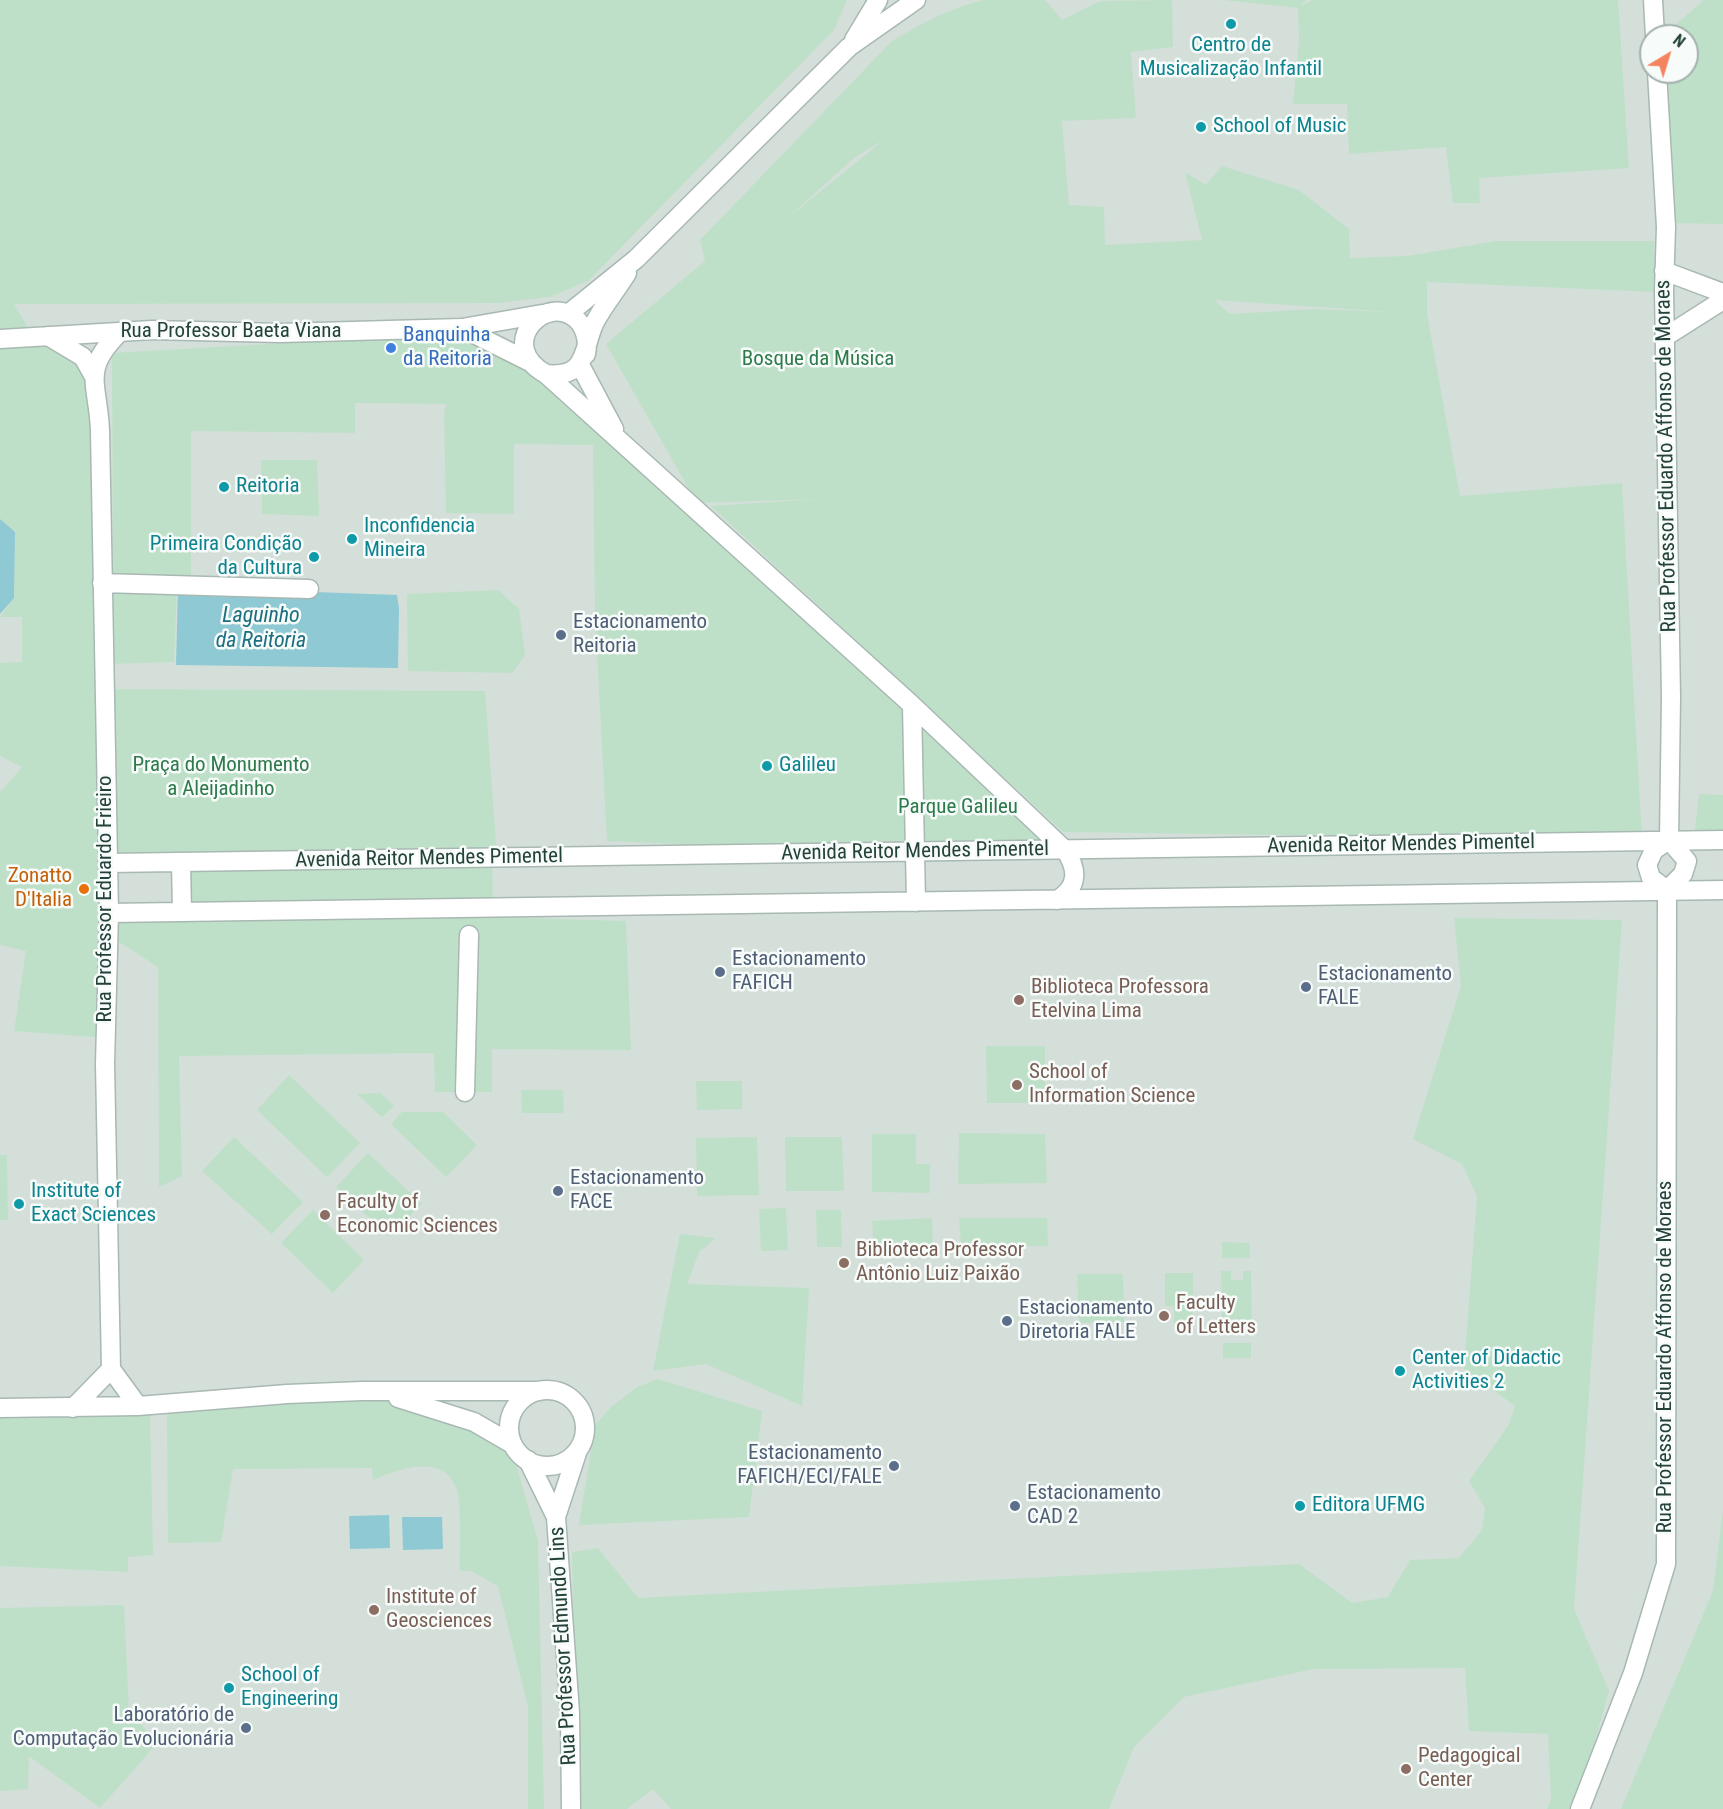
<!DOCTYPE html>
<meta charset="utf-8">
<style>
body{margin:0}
#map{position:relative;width:1723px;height:1809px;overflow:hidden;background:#e6efeb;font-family:"Roboto Condensed",sans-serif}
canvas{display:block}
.north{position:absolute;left:1639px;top:24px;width:60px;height:60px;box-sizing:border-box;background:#f7fbf9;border:2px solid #a3b1ad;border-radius:50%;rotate:38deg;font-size:16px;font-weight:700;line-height:24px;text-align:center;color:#24423a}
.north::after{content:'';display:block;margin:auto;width:21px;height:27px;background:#f4845f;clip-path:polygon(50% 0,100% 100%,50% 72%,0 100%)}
</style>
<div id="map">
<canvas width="1723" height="1809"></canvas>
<div class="north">N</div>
</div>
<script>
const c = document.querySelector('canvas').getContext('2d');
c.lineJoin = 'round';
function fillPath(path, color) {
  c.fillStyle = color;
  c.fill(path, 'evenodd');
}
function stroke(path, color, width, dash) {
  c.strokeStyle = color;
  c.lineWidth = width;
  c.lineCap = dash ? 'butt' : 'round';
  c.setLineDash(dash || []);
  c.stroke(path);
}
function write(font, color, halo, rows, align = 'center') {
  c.font = font + ' "Roboto Condensed",sans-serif';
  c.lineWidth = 5;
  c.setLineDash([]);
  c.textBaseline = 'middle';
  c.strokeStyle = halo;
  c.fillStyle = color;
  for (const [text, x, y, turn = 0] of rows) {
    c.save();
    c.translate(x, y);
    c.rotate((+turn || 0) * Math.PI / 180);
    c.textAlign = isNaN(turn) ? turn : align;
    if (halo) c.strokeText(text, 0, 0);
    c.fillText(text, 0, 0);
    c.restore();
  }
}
fillPath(new Path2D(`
 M0,0H1723V1809H0ZM1651,36H1687V72H1651Z`), '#d4dfda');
fillPath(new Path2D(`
 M0,0H847L834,30L588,281L550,297L497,303L14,304L33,336L47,335L93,375L103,582L177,585L174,662L106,664V1038L14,1031L26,951L0,945V792L22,767L0,756V663L22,662V617H0L14,598L15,532L0,519Z
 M984,0H1045L1062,20L1100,1L1172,0L1173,47L1131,52L1136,118L1062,121L1069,205L1104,207L1105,245L1202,240L1185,172L1206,185L1222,166L1299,190L1349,229L1350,258L1407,256L1496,241H1654L1655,292L1427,282V314L1460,496L1622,483L1642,840L1063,832L711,506L818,499L697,503L606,344L705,261L700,240L892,41C922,23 950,8 984,0ZM884,140L785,220L854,158ZM1214,300L1392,312L1315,309L1230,314Z
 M1223,0H1306L1300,6L1313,0H1618L1629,168L1479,178L1480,203H1453L1446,147L1349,154L1347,104H1293L1299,41L1298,8Z
 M1704,0H1723V224L1670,223L1667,72H1687V36H1667V32Z
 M463,333L525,366L902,702L911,841L701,845L607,841L595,614L593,445L514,444V514L446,513L444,411L447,404L355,403V433L191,431V581L113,574L112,353Z
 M261,460H317L319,516L262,514Z
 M498,590L519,609L525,655L512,673L408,671L407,594Z
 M105,689L485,691L497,858H492L493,907L453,916L626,921L631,1050L492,1049V1092H435L434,1053L179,1056L182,1176L159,1187L158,967L108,935L109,913L182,912L181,862L108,863Z
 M912,705L1065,850L915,852Z
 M1699,794L1723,795V830H1695Z
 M1454,918L1622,920L1574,1609L1609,1691L1576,1809H1547L1551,1799L1548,1734L1469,1731L1465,1668L1313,1669L1184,1697L1134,1747L1109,1809H671L653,1789L627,1809H578L572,1552L598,1548L638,1598L1299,1564L1352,1603L1388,1597L1410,1560L1459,1558L1482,1530L1485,1508L1469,1481L1508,1426L1515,1406L1464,1369L1477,1196L1462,1164L1413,1139L1461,986Z
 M986,1046H1045V1103H987Z
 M289,1075L360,1143L327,1177L257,1110Z
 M696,1081H742V1109L697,1110Z
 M521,1090H563L564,1113H522Z
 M380,1093L394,1106L382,1117L357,1094Z
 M402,1112H443L477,1145L446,1177L391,1124Z
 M959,1133L1045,1134L1047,1183L958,1184Z
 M872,1134H916V1164H930V1193L872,1192Z
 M234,1137L303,1202L272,1234L202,1171Z
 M757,1137L759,1195L697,1196L696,1138Z
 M785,1137H842L844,1191H786Z
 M368,1153L422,1204L389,1236L336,1187Z
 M0,1155H7L8,1220H0Z
 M786,1208L788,1250L761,1251L759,1209Z
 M313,1210L364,1260L333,1293L281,1243Z
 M816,1210H841L842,1247H817Z
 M932,1218L933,1247L874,1250L872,1221Z
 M959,1218H1047L1048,1246H961Z
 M680,1234L716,1238L699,1252L687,1284L809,1288L802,1406L706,1364L653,1371Z
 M1222,1242L1250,1243V1258H1222Z
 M1221,1271H1231V1280H1243V1271H1251L1252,1331H1244V1319H1222Z
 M1165,1273H1193V1328L1174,1329V1306H1165Z
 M1077,1274H1123L1124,1322L1079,1323Z
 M1223,1343H1251V1358H1223Z
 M658,1379L762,1411L749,1517L579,1525L595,1425L612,1406L637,1387Z
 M362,1391L471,1425L511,1447L538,1541L544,1809H528V1707L498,1586L471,1571H460C459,1554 462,1500 456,1487C442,1453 398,1469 373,1480L372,1468L233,1469L221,1542L168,1543L167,1413L362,1393Z
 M0,1409L150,1410L153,1555L128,1557V1572L0,1566Z
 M1723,1511V1809H1621L1713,1591Z
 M124,1605L129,1713L158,1742L100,1808L29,1756L28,1789L0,1791V1608Z`), '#bfe0c8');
fillPath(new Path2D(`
 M0,519L15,532L14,598L0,614Z
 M178,587L397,595L399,608L398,668L176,665Z
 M389,1515L390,1548L350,1549L349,1516Z
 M402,1517H442L443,1549L403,1550Z`), '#8ec9d4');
const street = new Path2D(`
 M1653,0L1655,36
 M854,40L878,0
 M1657,72L1666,227L1664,291L1671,697L1669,840
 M1664,271L1723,293
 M568,314L636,259L849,47L916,0
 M462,328L528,361
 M48,336L83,357L93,375
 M1665,337L1723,300
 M0,339L152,330L280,333L462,328L542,314
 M586,354C588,343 587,333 580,323C549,287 493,345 546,374L912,705L1065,850C1078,869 1079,887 1057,900
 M580,365L614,429
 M546,374C587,378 582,352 594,324C602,307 617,290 627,273
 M102,583L309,589
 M912,705L916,902
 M181,862L182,912
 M108,863L1723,840
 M1667,890L1651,878L1647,865L1654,850L1669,840
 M1667,890L1683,874L1687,861L1669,840
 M109,913L1723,890
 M465,1092L469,935
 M111,1369L138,1406
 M509 1428a38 38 0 1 1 76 0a38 38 0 1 1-76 0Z
 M398,1398L474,1422L512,1444
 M0,1408L138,1406L287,1394L362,1391H540
 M73,1408L111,1369L105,1064L109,913L100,430C98,383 81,370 120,332
 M528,1460L556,1517
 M571,1809L570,1713L556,1517L578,1450
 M1580,1809L1633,1673L1666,1564L1667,890`);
stroke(street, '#a8b8b2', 21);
stroke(street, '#fff', 18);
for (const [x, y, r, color] of [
 [1231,24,6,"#0f9aa8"],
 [1201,127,6,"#0f9aa8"],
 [391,348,6,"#3f7fe0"],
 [224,487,6,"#0f9aa8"],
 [352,539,6,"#0f9aa8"],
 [314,557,6,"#0f9aa8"],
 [561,635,6,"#5c6f8a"],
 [767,766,6,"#0f9aa8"],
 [84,889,6,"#e8710a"],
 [720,972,6,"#5c6f8a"],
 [1306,987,6,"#5c6f8a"],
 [1019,1000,6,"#8d6e63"],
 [1017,1085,6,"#8d6e63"],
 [558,1191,6,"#5c6f8a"],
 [19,1204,6,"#0f9aa8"],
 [325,1215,6,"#8d6e63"],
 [844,1263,6,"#8d6e63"],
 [1164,1316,6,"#8d6e63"],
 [1007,1321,6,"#5c6f8a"],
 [1400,1371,6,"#0f9aa8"],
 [894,1466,6,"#5c6f8a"],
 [1015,1506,6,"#5c6f8a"],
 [1300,1506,6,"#0f9aa8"],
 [374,1610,6,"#8d6e63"],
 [229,1688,6,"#0f9aa8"],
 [246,1728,6,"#5c6f8a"],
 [1406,1769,6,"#8d6e63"]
]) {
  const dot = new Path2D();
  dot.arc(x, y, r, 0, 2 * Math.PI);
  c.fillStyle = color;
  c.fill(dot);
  stroke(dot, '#f7fbf9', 2);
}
write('21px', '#0d838f', '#f7fbf9', [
 ["Centro de",1231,46,"center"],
 ["Musicalização Infantil",1231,70,"center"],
 ["School of Music",1213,127],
 ["Reitoria",236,487],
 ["Inconfidencia",364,527],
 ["Mineira",364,551],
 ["Primeira Condição",302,545,"right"],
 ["da Cultura",302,569,"right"],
 ["Galileu",779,766],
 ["Institute of",31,1192],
 ["Exact Sciences",31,1216],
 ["Center of Didactic",1412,1359],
 ["Activities 2",1412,1383],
 ["Editora UFMG",1312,1506],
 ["School of",241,1676],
 ["Engineering",241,1700]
], 'left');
write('21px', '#24423a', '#f7fbf9', [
 ["Rua Professor Baeta Viana",231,332],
 ["Rua Professor Eduardo Affonso de Moraes",1667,456,-91],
 ["Avenida Reitor Mendes Pimentel",1401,845,-1],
 ["Avenida Reitor Mendes Pimentel",915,852,-1],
 ["Avenida Reitor Mendes Pimentel",429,859,-1],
 ["Rua Professor Eduardo Frieiro",106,899,-90],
 ["Rua Professor Eduardo Affonso de Moraes",1666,1357,-90],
 ["Rua Professor Edmundo Lins",564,1646,-93]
]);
write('21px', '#366cbe', '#f7fbf9', [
 ["Banquinha",403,336],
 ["da Reitoria",403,360]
], 'left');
write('21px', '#2d7a4b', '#f7fbf9', [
 ["Bosque da Música",818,360],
 ["Praça do Monumento",221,766],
 ["a Aleijadinho",221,790],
 ["Parque Galileu",958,808]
]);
write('21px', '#4e5e75', '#f7fbf9', [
 ["Estacionamento",573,623],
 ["Reitoria",573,647],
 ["Estacionamento",732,960],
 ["FAFICH",732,984],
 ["Estacionamento",1318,975],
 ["FALE",1318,999],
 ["Estacionamento",570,1179],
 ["FACE",570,1203],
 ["Estacionamento",1019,1309],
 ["Diretoria FALE",1019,1333],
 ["Estacionamento",882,1454,"right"],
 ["FAFICH/ECI/FALE",882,1478,"right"],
 ["Estacionamento",1027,1494],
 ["CAD 2",1027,1518],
 ["Laboratório de",234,1716,"right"],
 ["Computação Evolucionária",234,1740,"right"]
], 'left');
write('21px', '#c56008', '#f7fbf9', [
 ["Zonatto",72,877],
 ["D'Italia",72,901]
], 'right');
write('21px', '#785e54', '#f7fbf9', [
 ["Biblioteca Professora",1031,988],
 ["Etelvina Lima",1031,1012],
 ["School of",1029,1073],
 ["Information Science",1029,1097],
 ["Faculty of",337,1203],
 ["Economic Sciences",337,1227],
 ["Biblioteca Professor",856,1251],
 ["Antônio Luiz Paixão",856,1275],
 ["Faculty",1176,1304],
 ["of Letters",1176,1328],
 ["Institute of",386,1598],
 ["Geosciences",386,1622],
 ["Pedagogical",1418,1757],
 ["Center",1418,1781]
], 'left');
write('italic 22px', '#1c6f80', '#f7fbf9', [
 ["Laguinho",261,616],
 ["da Reitoria",261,641]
]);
</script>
